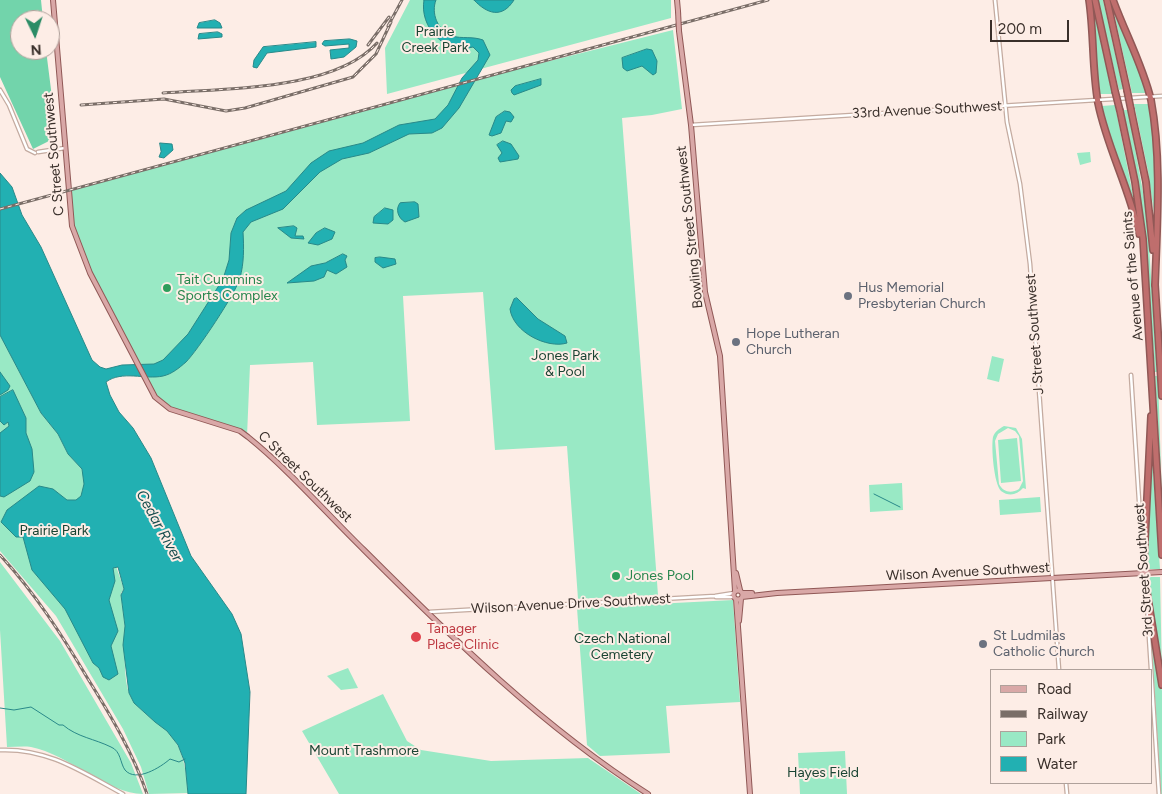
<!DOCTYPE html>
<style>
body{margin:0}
#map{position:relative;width:1162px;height:794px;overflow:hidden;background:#fdede6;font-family:Figtree,sans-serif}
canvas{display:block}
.legend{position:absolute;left:990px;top:669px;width:162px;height:115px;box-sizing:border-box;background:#fdede6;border:1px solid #afa19b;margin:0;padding:6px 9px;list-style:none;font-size:15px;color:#392f2a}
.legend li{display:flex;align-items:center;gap:10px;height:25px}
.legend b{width:25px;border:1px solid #afa19b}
.north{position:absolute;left:10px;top:10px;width:50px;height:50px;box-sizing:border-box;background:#fdede6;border:1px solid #afa19b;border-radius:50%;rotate:176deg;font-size:14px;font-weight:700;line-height:20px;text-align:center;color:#392f2a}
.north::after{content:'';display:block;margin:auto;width:18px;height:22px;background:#2b8c66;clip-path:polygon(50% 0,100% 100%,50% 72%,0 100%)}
.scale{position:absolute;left:990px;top:20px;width:79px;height:22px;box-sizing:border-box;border:2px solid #392f2a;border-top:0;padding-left:6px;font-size:15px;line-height:18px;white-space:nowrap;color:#392f2a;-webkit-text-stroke:4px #fdede6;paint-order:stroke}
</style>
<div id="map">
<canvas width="1162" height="794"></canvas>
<ul class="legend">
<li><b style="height:6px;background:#d9a8a7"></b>Road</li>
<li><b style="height:6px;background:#7a6e68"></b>Railway</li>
<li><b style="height:14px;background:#99e9c5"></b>Park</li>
<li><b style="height:14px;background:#22b0b2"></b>Water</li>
</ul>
<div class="north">N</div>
<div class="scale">200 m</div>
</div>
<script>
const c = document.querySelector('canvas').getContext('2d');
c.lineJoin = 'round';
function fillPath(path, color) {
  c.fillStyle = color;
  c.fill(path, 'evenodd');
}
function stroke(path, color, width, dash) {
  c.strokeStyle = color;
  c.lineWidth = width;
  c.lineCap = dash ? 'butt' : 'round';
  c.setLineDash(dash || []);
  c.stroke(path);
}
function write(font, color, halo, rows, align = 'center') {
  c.font = font + ' Figtree,sans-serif';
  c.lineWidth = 4;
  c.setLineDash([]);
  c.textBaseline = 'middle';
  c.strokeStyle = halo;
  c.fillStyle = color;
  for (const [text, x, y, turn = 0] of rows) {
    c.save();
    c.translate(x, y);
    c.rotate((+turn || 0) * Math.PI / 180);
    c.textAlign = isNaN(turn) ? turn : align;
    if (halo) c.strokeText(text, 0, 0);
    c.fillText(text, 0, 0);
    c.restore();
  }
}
fillPath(new Path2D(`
 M410,0H671V18L387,94L385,48Z
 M1090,0L1092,1L1112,94H1099Z
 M1098,0H1103L1123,89L1119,90Z
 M1111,0L1147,93H1132Z
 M673,30L682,109L652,115L622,118L658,595L578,599L567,446L495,450L483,292L403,296L410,421L317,425L313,362L250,365L247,436L240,431L170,409L155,397L98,290L72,226L67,191L486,77Z
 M1134,104H1150L1157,160L1155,220L1148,171Z
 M1115,105L1138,220L1109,139L1101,108L1102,106Z
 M1123,110H1128L1147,214L1157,372H1155L1144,221Z
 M1090,152L1091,162L1080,165L1077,153Z
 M0,335L41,413L58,434L68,454L82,469L124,589L121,593C122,605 124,616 125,628C125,644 123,681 130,695C138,710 151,717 163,727C183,743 186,769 188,793L149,794L141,767L123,729L56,616L0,551Z
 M992,356L1004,359L999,382L987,379Z
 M1155,376H1158L1162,501Z
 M1004,426L1016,428L1022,439L1026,489L1023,488C1017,495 1009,497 1001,491C994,484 991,447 993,437C995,431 999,429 1004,426ZM1008,428L1015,431L1019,436L1023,481L1019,489C1011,494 1003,492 999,484L995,441L998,434Z
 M1017,438L1021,481L1001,483L998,440Z
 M1152,456L1160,569H1146L1145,559Z
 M902,483L903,510L870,512L869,485Z
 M1040,497L1041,512L1000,515L999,500Z
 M0,562L60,641L131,763L143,794C108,794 68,754 31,747C24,746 15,747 7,747L0,630Z
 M1149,577H1160L1162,675L1148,580Z
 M733,600L740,702L666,706L670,753L600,756L587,745L577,608Z
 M1149,602L1162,691V794H1161Z
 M348,668L358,688L341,690L327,676Z
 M383,694L407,741L421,750L491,761L588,758L641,794H339L302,731Z
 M845,751L847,794H800L798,753Z`), '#99e9c5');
fillPath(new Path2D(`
 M0,0H41L43,20H20V50H46L57,137L33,149L0,77Z`), '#72d4ab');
const water = new Path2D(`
 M424,0H436C431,13 437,30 452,36C462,39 472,36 483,40L490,55L459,108L442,128L432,133L409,134L369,153L342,159L320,172L283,209L251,222L243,232C244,248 244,263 240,278C236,293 197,351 186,362C179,368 172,374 163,376C145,380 122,370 106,382L110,395L119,412L133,428L151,458L191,556L232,614L241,634L250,692L246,794H188L185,763L178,745L167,731L155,722L134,703L129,693L123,645L125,626L121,595L124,589L118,567L113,568L115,581L109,600L118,631L111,646L118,674L109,680L103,677L99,668L93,663L65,609L32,570L23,537H16L1,522L7,510L39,486L53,489L67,500H76L81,496L84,484L82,469L68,454L58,434L41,413L0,335V173L12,187L22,215L41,247L92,360L100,367L106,369L122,365L154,364L163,360L188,334L223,279L229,260L231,233L237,218L246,210L286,191L311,163L329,151L363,143L399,125L435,119L448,105L462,78L478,60L479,53L473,47C445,55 419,27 424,0Z
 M474,0H514C502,19 487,14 474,0Z
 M215,20L220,23L222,28H197L199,23Z
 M218,32L222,34V37L198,39L199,34Z
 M350,39L357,41L356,47L344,57L331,59L330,50L349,48V44L325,46L322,44L324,41Z
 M316,42V47L267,53L257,68L253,67L254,60L263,47Z
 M647,49L652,50L657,61L656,73L653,75L642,66L627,71L623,68L622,58Z
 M541,79V85L514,95L512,93L511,90L515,86Z
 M505,111L510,112L514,117L511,122L506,121L501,133L492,136L489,135L496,117Z
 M503,141L511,144L519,156L518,159L500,162L498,158L502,153L497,145Z
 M160,143L172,144L173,150L164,158L159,157L161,152Z
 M415,202L418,204L419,217L405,222C398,218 395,209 400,203Z
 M385,208L393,210V220L388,224L373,223L374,217Z
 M294,226L297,228L295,236H303L304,239L291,238L278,228Z
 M325,228L335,232L332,239L318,245L308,243L316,233Z
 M343,254L347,256L345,260L347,267L336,274L327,270L324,277L314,281L287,283L311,266L325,263Z
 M380,257L395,259L396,264L383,268L375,262V258Z
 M517,298L538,319L565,336L567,343C547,349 513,332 510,309L514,299Z
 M0,372L10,386L8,390L0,395Z
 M13,390L26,418V433L32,449L34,472L30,481L4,497L0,496V433L9,426L8,422L4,425L0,421V397Z`);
fillPath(water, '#22b0b2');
stroke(water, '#298989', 1);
stroke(new Path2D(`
 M874,494L900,507
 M0,708L14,710L31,707L59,725H63C77,737 95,739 111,747C121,751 120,763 125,770C136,783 161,767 170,759L179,762L185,759`), '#298989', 1);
const minor = new Path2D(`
 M995,0L1007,122L1020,184L1030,264L1059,670
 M0,90L9,105L27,149L35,153
 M691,125L1162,96
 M38,152L65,148
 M1131,375L1142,548
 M1144,561L1145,580
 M716,597H734
 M1147,606L1159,794
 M429,612L715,596L734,593
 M0,750C48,748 82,772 123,794
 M1066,783L1067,794`);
const major = new Path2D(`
 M53,0L72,226L90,273L155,397L170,409L240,431L248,437C289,470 326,513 364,550C452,638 543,727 648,794
 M677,0L678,11
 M679,31L691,125L705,292L720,356L735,591
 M736,573L740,590
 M733.5 595a4.5 4.5 0 1 1 9 0a4.5 4.5 0 1 1-9 0Z
 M742,593H752
 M742,597L777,593L1162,572
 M736,599L750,794
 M739,621L741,599`);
const highway = new Path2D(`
 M1089,0C1094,34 1092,69 1098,103C1107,148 1130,189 1139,234
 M1095,0L1115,91
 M1107,0L1127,90
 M1113,0C1125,33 1143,66 1151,100C1162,160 1157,225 1155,286
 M1131,110L1146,182L1153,250
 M1120,111L1135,182L1143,239L1162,555
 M1155,284L1162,396
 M1144,560L1151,416
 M1145,580L1162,685`);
stroke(minor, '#c4aba0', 5);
stroke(major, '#905856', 6);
stroke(highway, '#905856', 8);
stroke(minor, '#fff', 2.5);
stroke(major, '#d9a8a7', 4);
stroke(highway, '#bf6e6d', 5);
const rail = new Path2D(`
 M388,26L402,0
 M368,45L389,17
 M163,93C225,88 334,91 377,43
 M81,105L164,99L226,111L245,108L353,77L376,54L391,22
 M0,209L768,0
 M0,555C35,593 62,635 88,679C111,716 133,753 147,794`);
stroke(rail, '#7a6e68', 3);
stroke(rail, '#fdede6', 1, [4]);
const majorBridge = new Path2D(`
 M678,11L679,31`);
const highwayBridge = new Path2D(`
 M1127,90L1131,110
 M1115,91L1120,111`);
stroke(majorBridge, '#905856', 6, []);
stroke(highwayBridge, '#905856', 8, []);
stroke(majorBridge, '#d9a8a7', 4);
stroke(highwayBridge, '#bf6e6d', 5);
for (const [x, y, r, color] of [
 [167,288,5,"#2e9e5b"],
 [848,296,5,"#6b7280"],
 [736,342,5,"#6b7280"],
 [616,576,5,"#2e9e5b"],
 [416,637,6,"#e0444e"],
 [983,644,5,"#6b7280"]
]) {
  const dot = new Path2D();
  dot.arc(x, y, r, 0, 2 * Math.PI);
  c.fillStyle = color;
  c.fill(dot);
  stroke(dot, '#fdede6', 2);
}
write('14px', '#1a4433', '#fdede6', [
 ["Prairie",435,32],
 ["Creek Park",435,48],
 ["Jones Park",565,356],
 ["& Pool",565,372],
 ["Prairie Park",54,531],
 ["Czech National",622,639],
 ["Cemetery",622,655],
 ["Mount Trashmore",364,751],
 ["Hayes Field",823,773]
]);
write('14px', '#392f2a', '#fdede6', [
 ["33rd Avenue Southwest",927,110,-3],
 ["C Street Southwest",54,154,-95],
 ["Bowling Street Southwest",690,227,-96],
 ["Avenue of the Saints",1133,276,-95],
 ["J Street Southwest",1035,334,-94],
 ["C Street Southwest",305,477,44],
 ["3rd Street Southwest",1144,570,-94],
 ["Wilson Avenue Southwest",968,572,-3],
 ["Wilson Avenue Drive Southwest",571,604,-3]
]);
write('14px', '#27864d', '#fdede6', [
 ["Tait Cummins",177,280],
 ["Sports Complex",177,296],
 ["Jones Pool",626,576]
], 'left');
write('14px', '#5b616d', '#fdede6', [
 ["Hus Memorial",858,288],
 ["Presbyterian Church",858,304],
 ["Hope Lutheran",746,334],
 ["Church",746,350],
 ["St Ludmilas",993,636],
 ["Catholic Church",993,652]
], 'left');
write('14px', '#be3a42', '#fdede6', [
 ["Tanager",427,629],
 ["Place Clinic",427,645]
], 'left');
write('italic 15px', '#174e4f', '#fdede6', [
 ["Cedar River",159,526,61]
]);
</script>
